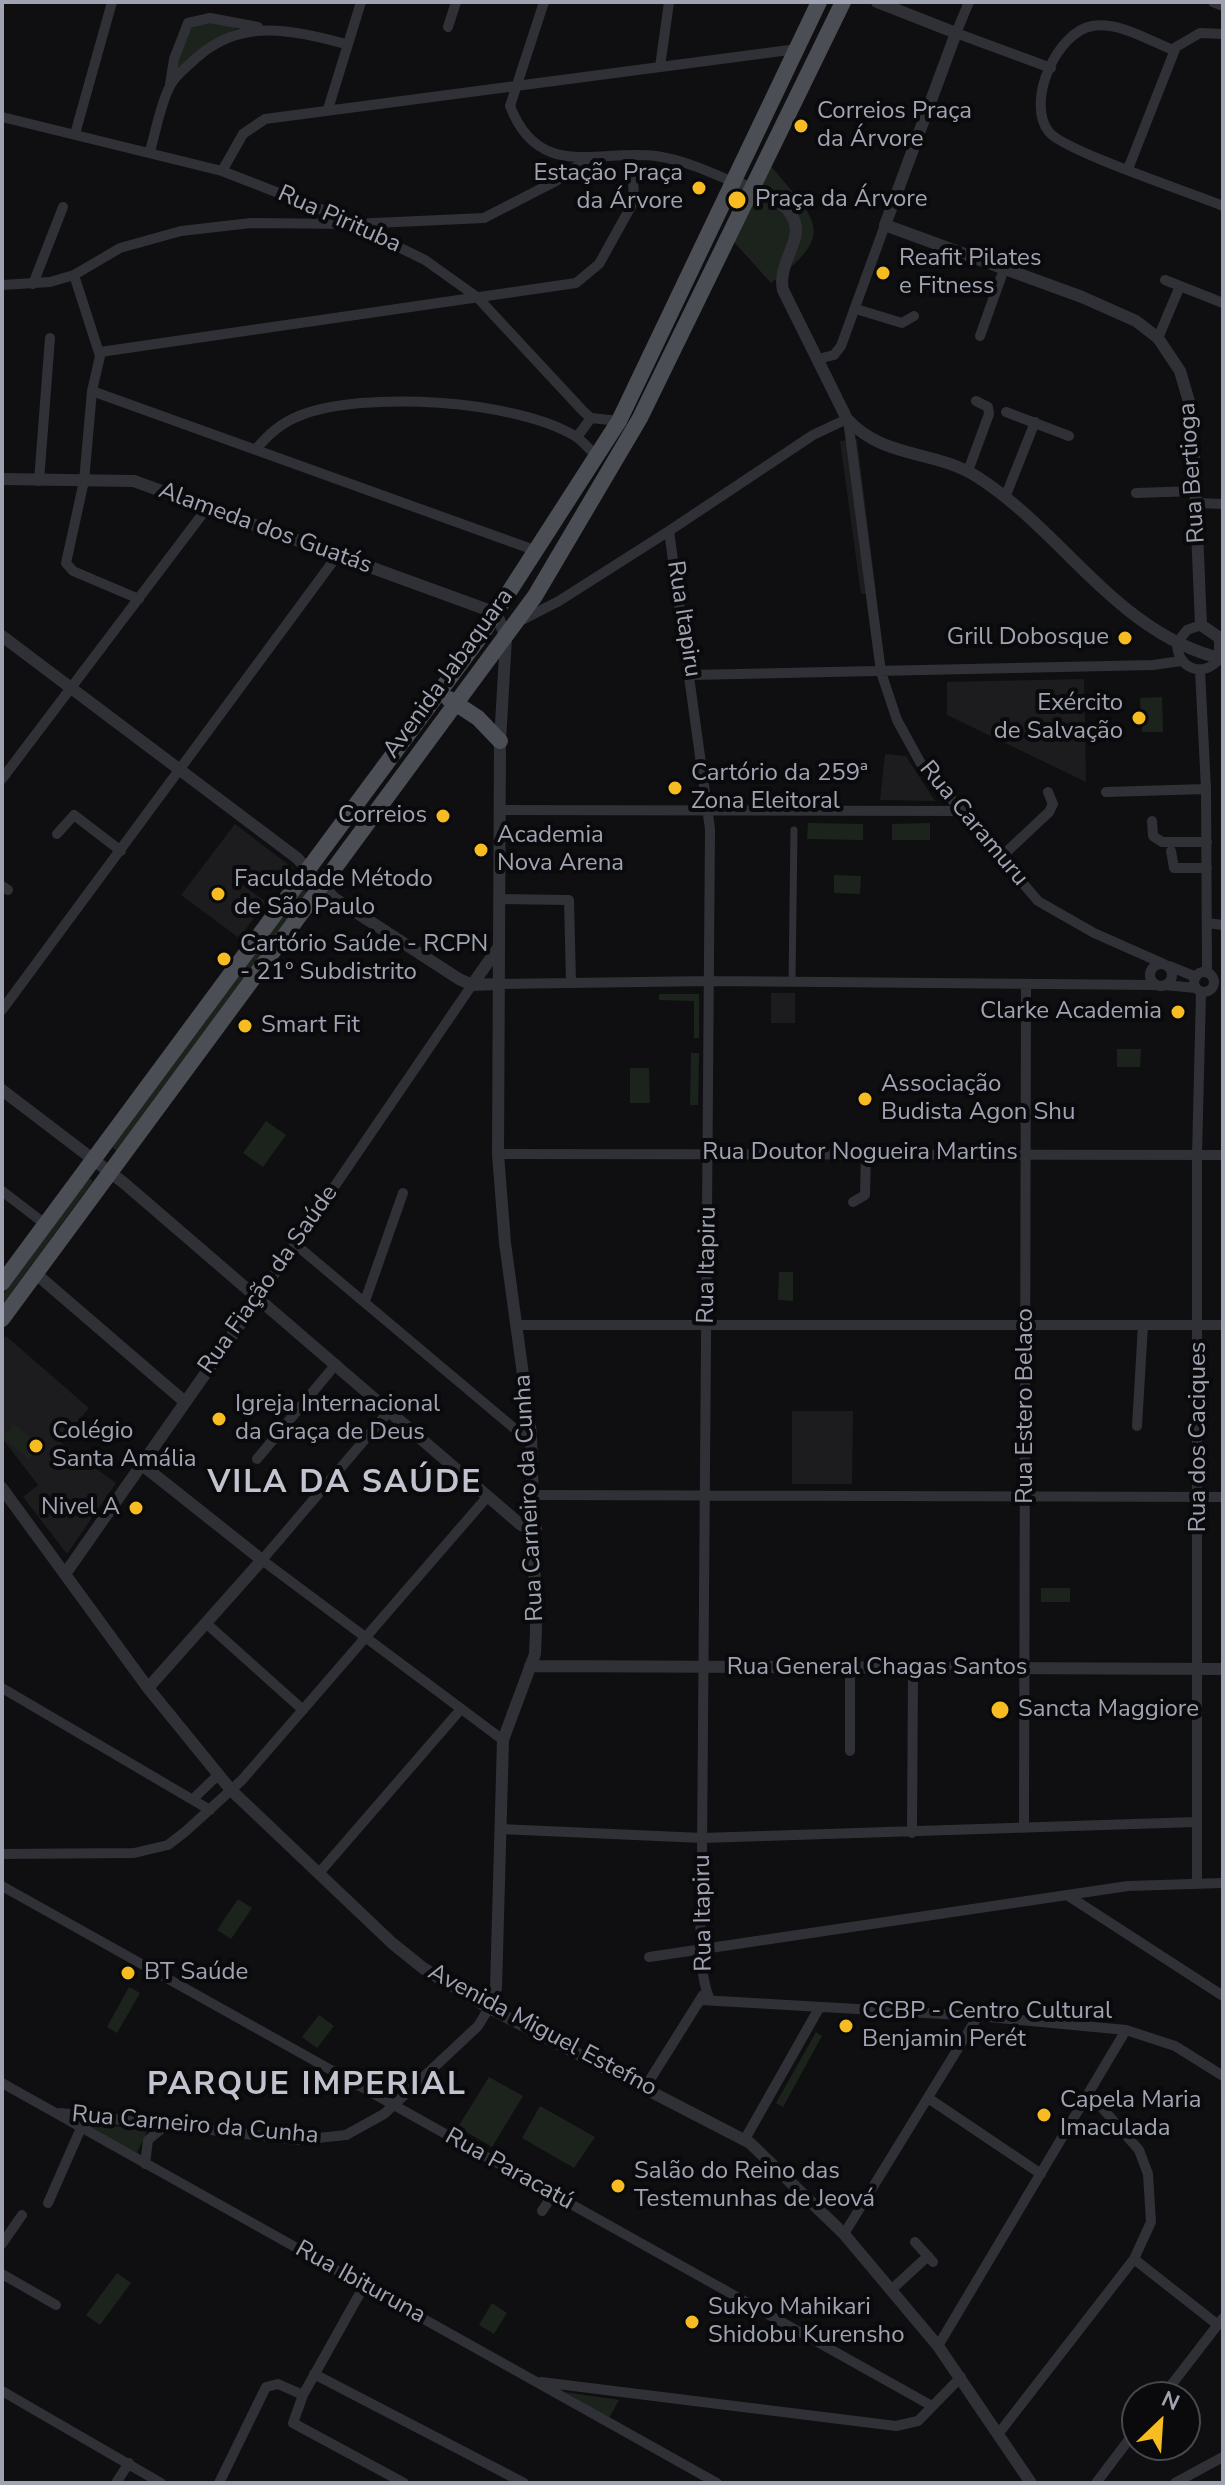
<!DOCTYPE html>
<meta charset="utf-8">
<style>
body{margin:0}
#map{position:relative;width:1225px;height:2485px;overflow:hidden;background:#0f0f11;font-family:"Nunito Sans",sans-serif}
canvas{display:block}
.frame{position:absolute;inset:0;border:4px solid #a0a4b2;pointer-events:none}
.north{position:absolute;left:1121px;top:2381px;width:80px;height:80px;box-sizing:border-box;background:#0a0a0c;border:2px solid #46484e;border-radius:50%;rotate:25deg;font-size:22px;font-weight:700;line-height:32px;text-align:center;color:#a0a4b2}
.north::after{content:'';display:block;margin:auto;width:28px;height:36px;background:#f7bc21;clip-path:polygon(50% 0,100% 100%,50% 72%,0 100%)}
</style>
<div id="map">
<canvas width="1225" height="2485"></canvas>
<div class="frame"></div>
<div class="north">N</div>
</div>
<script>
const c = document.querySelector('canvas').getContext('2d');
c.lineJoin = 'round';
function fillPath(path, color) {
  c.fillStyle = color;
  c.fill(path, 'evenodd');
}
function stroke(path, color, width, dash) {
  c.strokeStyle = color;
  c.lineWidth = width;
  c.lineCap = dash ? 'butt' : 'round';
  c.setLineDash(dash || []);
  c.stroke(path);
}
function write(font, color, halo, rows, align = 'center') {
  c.font = font + ' "Nunito Sans",sans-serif';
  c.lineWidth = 8;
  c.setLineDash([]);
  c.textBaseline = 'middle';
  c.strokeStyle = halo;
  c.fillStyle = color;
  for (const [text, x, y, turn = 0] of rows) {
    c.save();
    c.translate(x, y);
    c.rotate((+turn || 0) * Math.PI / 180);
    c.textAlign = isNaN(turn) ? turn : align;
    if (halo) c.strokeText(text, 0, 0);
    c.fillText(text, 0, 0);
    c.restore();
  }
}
fillPath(new Path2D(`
 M857,439L876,592L861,594L840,441Z
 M1084,679L1086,782L947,715V682Z
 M885,754L906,756L935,801L880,800Z
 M235,824L293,868L275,891L241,866L233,878L266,902L239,938L181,895Z
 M771,993H795V1023H771Z
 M6,1336L89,1408L60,1442L116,1483L67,1554L23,1497L38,1485L2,1438V1342Z
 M792,1411H853L852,1484H792Z`), '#1c1b1e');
fillPath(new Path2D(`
 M199,21L239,27L177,69C175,50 184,32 199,21Z
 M771,166C816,221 839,233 771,283L734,242Z
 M1162,697L1163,732H1142L1140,698Z
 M808,823L863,824V840L807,839Z
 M930,823V840H892V824Z
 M834,875L861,876L860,894L834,893Z
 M303,889L307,893L117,1151L112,1147Z
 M659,994H699V1038H694V1001L659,1000Z
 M1117,1049H1141L1140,1067H1117Z
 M691,1053H699L698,1105H690Z
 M630,1068H649L650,1103H630Z
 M266,1121L286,1135L263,1167L243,1153Z
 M89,1178L93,1181L2,1305V1296Z
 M779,1272H793V1301L778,1300Z
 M14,1424L40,1446L28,1459L3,1437Z
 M1041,1588H1070V1602H1041Z
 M238,1899L252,1908L231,1939L217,1930Z
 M129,1987L140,1993L117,2033L107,2027Z
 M319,2015L334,2026L317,2048L302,2037Z
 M816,2032L822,2036L783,2107L776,2103Z
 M489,2077L523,2096L492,2147L458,2127Z
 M540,2106L595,2137L574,2168L522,2138Z
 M74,2120L147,2131L137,2153Z
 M117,2273L131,2283L100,2325L86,2315Z
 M492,2303L507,2313L494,2334L479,2325Z
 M565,2392L619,2400L609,2418Z`), '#1c231d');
stroke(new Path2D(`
 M792,982L794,830`), '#303136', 7);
stroke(new Path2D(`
 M544,2L510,106C539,181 597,149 656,156C683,160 708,171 733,182
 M969,2L956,33L1051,68
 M1213,2L1223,6
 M448,27L456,2
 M1173,50C1150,41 1118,21 1092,26C1057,32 1025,102 1049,132C1064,151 1192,193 1223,206
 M660,67L669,2
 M170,84L174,59L188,23L210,18L258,27
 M328,109L361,2
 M2,117L222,171L325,211L425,260L477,297L583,411L591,418L619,421
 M75,134L112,2
 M150,151C156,131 160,105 170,86C175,75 187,67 195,59C241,17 291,30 346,44
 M1128,169L1176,47L1200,33L1223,34
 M222,171L243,134L265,119L797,49
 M74,275L100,356L92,391L84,481L66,563L73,571L139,599
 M1165,280L1223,303
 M33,284L63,207
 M2,285L50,282L74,275L120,248L181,231L251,223L353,224L484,218L556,181L587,159
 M856,309L902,323L914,316
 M980,336L1004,269
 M1158,338L1180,286
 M100,352L576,283L599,264L634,201L632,155
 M818,359L834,355L841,346L885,225
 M92,391L537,551
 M1006,412L1069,436
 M848,420L881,672L897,720L920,762L1038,901L1094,933L1164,964
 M577,437L591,418
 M256,449C269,434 281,423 299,416C363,390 516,400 575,436C583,441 590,450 597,457
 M968,471L989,414L988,407L976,401
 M39,481L50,338
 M1136,493L1196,491
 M1006,495L1035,422
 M1197,503L1223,504
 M669,531L710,829L702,1853C703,1893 694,1964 710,2000
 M518,622L559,601L669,531L813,435L847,419
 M1201,625L1187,630L1177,643C1177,669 1204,679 1220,658
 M1200,670L1206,789L1207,973
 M692,675L1153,665L1181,661
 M2,779L207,508
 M1106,792L1206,789
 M500,810L960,811
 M1152,821L1153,836L1162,842H1207
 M57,834L74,815L121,851
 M1171,851L1174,868H1207
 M1000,858L1049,812L1053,804L1048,792
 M2,886L8,890
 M499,899L569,900L571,983
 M1207,923L1223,925
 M1150 975a11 11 0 1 1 22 0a11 11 0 1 1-22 0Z
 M1169,966L1196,977
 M1194 982a10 10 0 1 1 20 0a10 10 0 1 1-20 0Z
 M498,984L712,981L1155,985
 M1164,985L1196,988
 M2,1010L337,556
 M498,1154L1223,1155
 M2,1191L45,1224
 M853,1202L865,1195L866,1153
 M295,1244L515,1429L531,1433
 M259,1297L472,985
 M365,1301L403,1193
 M518,1325H1223
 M390,1410L262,1560L503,1740
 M1137,1426L1143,1325
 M257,1459L336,1364
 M534,1495L1223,1497
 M207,1624L303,1710
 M850,1668V1751
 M2,1688L210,1810
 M194,1798L217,1776
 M1024,1828L1026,984
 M500,1829L702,1838L1196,1822
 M912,1833L913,1668
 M2,1854L134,1853L168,1845L186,1831L242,1780L488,1496
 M319,1873L461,1709
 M1197,1883V1155L1201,992
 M2,1886L932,2406
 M1067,1895L1223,1996
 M649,1957L1128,1886L1223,1883
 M701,2000L978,2016L1126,2030L1175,2046L1223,2076
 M2,2083L717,2483
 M646,2086L703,1995
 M928,2098L1041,2174
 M60,2113L299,2140L346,2135L384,2114L478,2026L489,2008
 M745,2139L818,2010
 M145,2164L148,2140L166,2125
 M48,2203L81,2128
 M542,2211L553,2194
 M844,2234L978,2016
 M915,2242L933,2262
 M2,2244L22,2215
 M1134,2259L1218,2325
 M2,2274L56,2305
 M364,2286L303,2395L293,2423L404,2483
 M891,2290L928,2256
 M938,2346L1126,2030
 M314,2374L524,2483
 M541,2382L896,2426L918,2421L961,2377
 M2,2391L161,2483
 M1162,2397L1223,2318
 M999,2433L1134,2259L1151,2222L1148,2174L1139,2150L1089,2093
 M116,2483L129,2463
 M219,2483L266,2387L278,2384L303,2395
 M1096,2483L1137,2429
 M1175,2483L1223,2457`), '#303136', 10);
stroke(new Path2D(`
 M877,2L956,33L885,225L1082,297L1136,321L1158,338L1180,371L1192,412L1201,625L1220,638V658
 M733,182C758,189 806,206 794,241C789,257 779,273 783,290L847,419C885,460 935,449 979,478C1064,533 1119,635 1223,659
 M2,479L134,481L488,610L498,617L506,638L500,741L498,1154L505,1243L531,1433L536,1630L535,1654L503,1740L496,1988L489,2008
 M2,636L297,858L334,898L459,979L472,985L498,984
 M472,985L498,948
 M2,1090L124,1183L521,1525L536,1528
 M35,1273L185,1402
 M141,1464L262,1560L148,1688
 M2,1488L148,1688L231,1790L392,1943L423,1968L489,2008L750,2143L844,2234L938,2346L1031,2483
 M65,1574L259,1297
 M530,1666L1223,1669`), '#303136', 12);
stroke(new Path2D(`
 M449,699L478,718L500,741
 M2,1283L480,637L619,421L819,2
 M2,1319L535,596L640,418L843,2`), '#4c4e55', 16);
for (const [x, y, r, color] of [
 [801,126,8,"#f7bc21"],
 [699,188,8,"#f7bc21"],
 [737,200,10,"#f7bc21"],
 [883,273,8,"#f7bc21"],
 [1125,638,8,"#f7bc21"],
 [1139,718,8,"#f7bc21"],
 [675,788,8,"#f7bc21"],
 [443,816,8,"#f7bc21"],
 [481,850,8,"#f7bc21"],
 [218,894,8,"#f7bc21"],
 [224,959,8,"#f7bc21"],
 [1178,1012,8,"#f7bc21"],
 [245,1026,8,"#f7bc21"],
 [865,1099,8,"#f7bc21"],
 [219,1419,8,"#f7bc21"],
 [36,1446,8,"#f7bc21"],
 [136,1508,8,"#f7bc21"],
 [1000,1710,10,"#f7bc21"],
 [128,1973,8,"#f7bc21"],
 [846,2026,8,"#f7bc21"],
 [1044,2115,8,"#f7bc21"],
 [618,2186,8,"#f7bc21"],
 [692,2322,8,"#f7bc21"]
]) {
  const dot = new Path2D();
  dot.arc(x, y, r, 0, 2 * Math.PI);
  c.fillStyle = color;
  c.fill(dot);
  stroke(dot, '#0a0a0c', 3);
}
write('24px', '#a0a4b2', '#0a0a0c', [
 ["Correios Praça",817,112],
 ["da Árvore",817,140],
 ["Estação Praça",683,174,"right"],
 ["da Árvore",683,202,"right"],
 ["Praça da Árvore",755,200],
 ["Reafit Pilates",899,259],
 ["e Fitness",899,287],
 ["Grill Dobosque",1109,638,"right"],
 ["Exército",1123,704,"right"],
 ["de Salvação",1123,732,"right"],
 ["Cartório da 259ª",691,774],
 ["Zona Eleitoral",691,802],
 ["Correios",427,816,"right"],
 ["Academia",497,836],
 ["Nova Arena",497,864],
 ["Faculdade Método",234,880],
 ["de São Paulo",234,908],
 ["Cartório Saúde - RCPN",240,945],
 ["- 21º Subdistrito",240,973],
 ["Clarke Academia",1162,1012,"right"],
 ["Smart Fit",261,1026],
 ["Associação",881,1085],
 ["Budista Agon Shu",881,1113],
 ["Igreja Internacional",235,1405],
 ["da Graça de Deus",235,1433],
 ["Colégio",52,1432],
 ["Santa Amália",52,1460],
 ["Nivel A",120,1508,"right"],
 ["Sancta Maggiore",1018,1710],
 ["BT Saúde",144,1973],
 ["CCBP - Centro Cultural",862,2012],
 ["Benjamin Perét",862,2040],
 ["Capela Maria",1060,2101],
 ["Imaculada",1060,2129],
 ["Salão do Reino das",634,2172],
 ["Testemunhas de Jeová",634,2200],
 ["Sukyo Mahikari",708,2308],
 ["Shidobu Kurensho",708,2336]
], 'left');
write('24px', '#a0a4b2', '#0a0a0c', [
 ["Rua Pirituba",339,220,24],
 ["Rua Bertioga",1193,473,-94],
 ["Alameda dos Guatás",265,529,20],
 ["Rua Itapiru",683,619,81],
 ["Avenida Jabaquara",449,674,-54],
 ["Rua Caramuru",973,824,50],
 ["Rua Doutor Nogueira Martins",860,1153],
 ["Rua Itapiru",708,1265,-89],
 ["Rua Fiação da Saúde",269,1280,-55],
 ["Rua Estero Belaco",1026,1406,-90],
 ["Rua dos Caciques",1199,1437,-90],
 ["Rua Carneiro da Cunha",530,1498,-93],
 ["Rua General Chagas Santos",877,1668],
 ["Rua Itapiru",704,1913,-91],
 ["Avenida Miguel Estefno",542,2031,28],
 ["Rua Carneiro da Cunha",195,2126,5],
 ["Rua Paracatú",509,2170,29],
 ["Rua Ibituruna",360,2283,29]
]);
c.letterSpacing = '2px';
write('bold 32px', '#c1c4ce', '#0a0a0c', [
 ["VILA DA SAÚDE",345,1484],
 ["PARQUE IMPERIAL",307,2086]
]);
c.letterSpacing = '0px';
</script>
